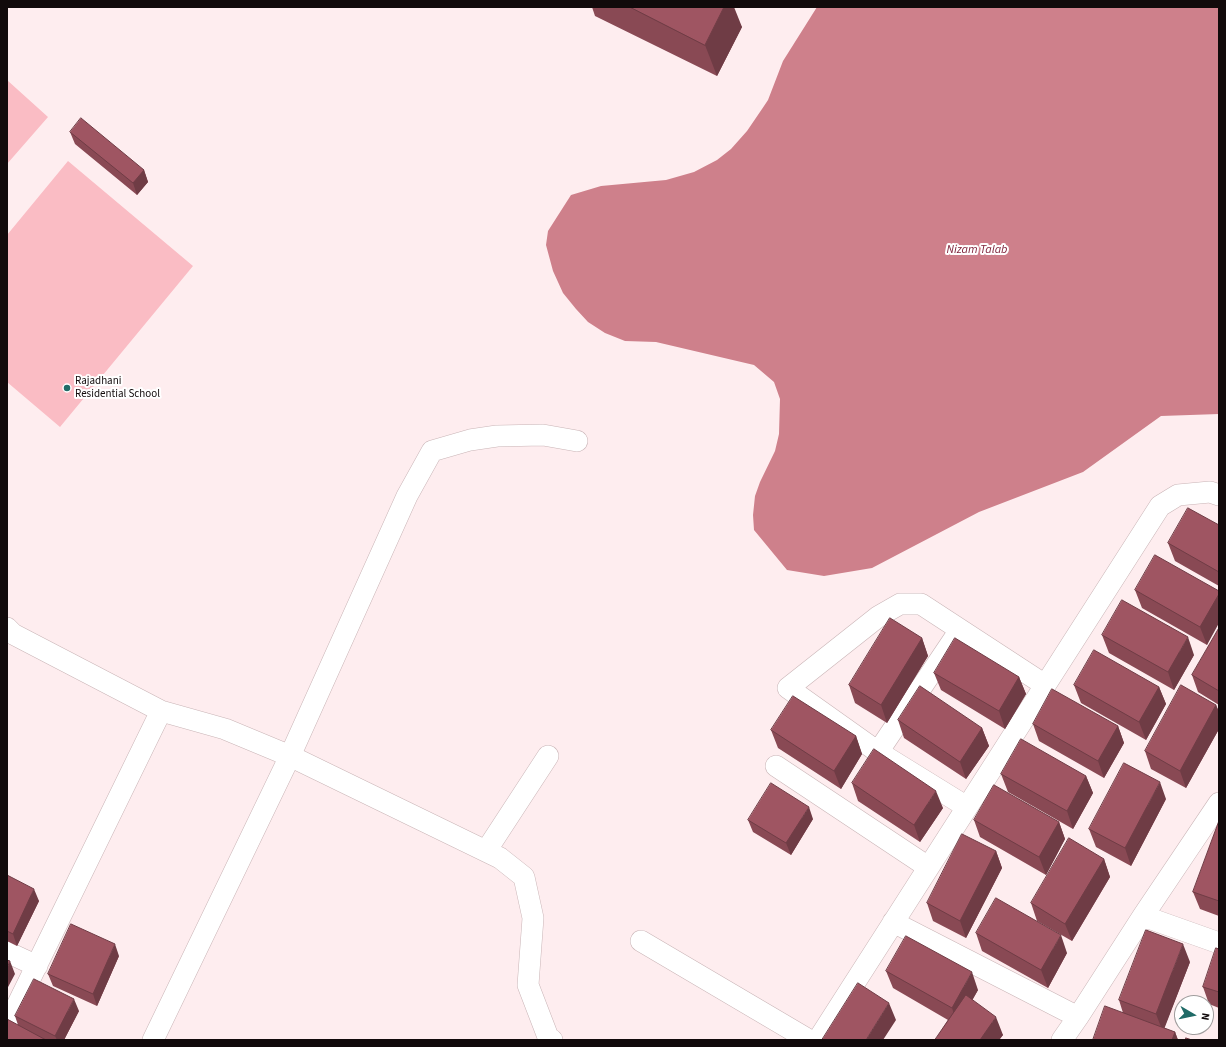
<!DOCTYPE html>
<style>
body{margin:0}
#map{position:relative;width:1226px;height:1047px;overflow:hidden;background:#feedef;font-family:"Source Sans 3",sans-serif}
canvas{display:block}
.frame{position:absolute;inset:0;border:8px solid #110a0b;pointer-events:none}
.north{position:absolute;left:1174px;top:995px;width:40px;height:40px;box-sizing:border-box;background:#fff;border:1px solid #a09d9d;border-radius:50%;rotate:99deg;font-size:11px;font-weight:700;line-height:16px;text-align:center;color:#110a0b}
.north::after{content:'';display:block;margin:auto;width:14px;height:18px;background:#206b67;clip-path:polygon(50% 0,100% 100%,50% 72%,0 100%)}
</style>
<div id="map">
<canvas width="1226" height="1047"></canvas>
<div class="frame"></div>
<div class="north">N</div>
</div>
<script>
const c = document.querySelector('canvas').getContext('2d');
c.lineJoin = 'round';
function fillPath(path, color) {
  c.fillStyle = color;
  c.fill(path, 'evenodd');
}
function stroke(path, color, width, dash) {
  c.strokeStyle = color;
  c.lineWidth = width;
  c.lineCap = dash ? 'butt' : 'round';
  c.setLineDash(dash || []);
  c.stroke(path);
}
function write(font, color, halo, rows, align = 'center') {
  c.font = font + ' "Source Sans 3",sans-serif';
  c.lineWidth = 4;
  c.setLineDash([]);
  c.textBaseline = 'middle';
  c.strokeStyle = halo;
  c.fillStyle = color;
  for (const [text, x, y, turn = 0] of rows) {
    c.save();
    c.translate(x, y);
    c.rotate((+turn || 0) * Math.PI / 180);
    c.textAlign = isNaN(turn) ? turn : align;
    if (halo) c.strokeText(text, 0, 0);
    c.fillText(text, 0, 0);
    c.restore();
  }
}
fillPath(new Path2D(`
 M7,80L48,117L7,164Z
 M68,161L193,266L60,427L7,382V235Z`), '#fabcc4');
fillPath(new Path2D(`
 M817,7H1219V414L1161,416L1083,472L979,512L872,568L824,576L787,570L754,530L753,515L755,496L760,482L775,451L779,434L780,399L774,382L754,365L656,342L625,341L605,333L588,322L576,309L563,293L553,271L546,245L548,231L571,195L601,186L666,180L694,172L717,160L731,149L747,131L762,109L768,100L783,61Z`), '#ce808b');
const minor = new Path2D(`
 M7,628L13,634L161,711L225,729L290,756L500,858L524,877L533,918L528,985L548,1037L552,1040
 M878,752L960,630
 M776,766L928,867
 M967,807L878,752L788,688L879,616L900,604H921L1045,685
 M486,851L548,756
 M1143,916L1219,943
 M893,922L1078,1017
 M641,941L809,1040
 M7,952L37,966
 M7,1026L161,711
 M153,1040L290,756L407,496L432,451L470,440L497,436L543,435L577,441
 M818,1040L1160,506L1178,495L1210,492L1219,495
 M1062,1040L1078,1017L1143,916L1219,803`);
stroke(minor, '#c9b4b6', 22);
stroke(minor, '#fff', 21);
fillPath(new Path2D(`
 M592,7H724L742,27L717,76L595,16Z
 M70,132L144,170L148,182L137,195L75,144Z
 M1219,525V586L1175,561L1168,543Z
 M1135,590L1219,591L1207,645L1142,608Z
 M1219,628V705L1198,692L1192,675Z
 M1102,635L1194,655L1174,690L1109,653Z
 M922,638L928,656L887,723L855,703L849,685Z
 M934,673L1019,677L1026,694L1005,729L941,690Z
 M1074,685L1159,687L1166,704L1146,740L1081,703Z
 M1216,705L1219,712V729L1186,788L1151,769L1145,751Z
 M898,720L982,728L989,746L966,779L904,738Z
 M1033,724L1118,726L1124,743L1104,778L1039,741Z
 M771,730L856,736L862,754L841,789L778,748Z
 M1001,774L1086,776L1093,793L1073,829L1008,792Z
 M852,783L943,808L920,842L858,801Z
 M1166,799L1131,866L1096,847L1089,829Z
 M813,819L791,855L753,832L748,820Z
 M974,820L1059,822L1065,839L1046,875L980,837Z
 M1219,821V916L1200,909L1193,892Z
 M996,851L1002,868L966,938L933,921L927,903Z
 M1104,859L1110,877L1072,941L1037,921L1031,903Z
 M7,875L39,901L17,946L7,941Z
 M976,933L1067,953L1048,988L982,951Z
 M1219,949V1008L1209,1004L1203,987Z
 M119,956L97,1006L53,986L48,974Z
 M1190,962L1164,1028L1175,1032L1178,1040H1093L1123,1013L1119,1000Z
 M886,971L978,990L972,1000L1003,1035L999,1040H935L948,1020L893,988Z
 M79,1011L64,1040H7L18,1025L15,1016Z`), '#894954');
fillPath(new Path2D(`
 M724,7H734L742,27L717,76L705,45Z
 M144,170L148,182L137,195L133,183Z
 M1219,594V623L1207,645L1200,627Z
 M1188,637L1194,655L1174,690L1168,672Z
 M922,638L928,656L887,723L881,705Z
 M1019,677L1026,694L1005,729L999,711Z
 M1159,687L1166,704L1146,740L1139,722Z
 M1216,705L1219,712V729L1186,788L1180,771Z
 M1118,726L1124,743L1104,778L1098,761Z
 M982,728L989,746L966,779L960,762Z
 M856,736L862,754L841,789L834,771Z
 M1086,776L1093,793L1073,829L1067,811Z
 M1160,782L1166,799L1131,866L1125,848Z
 M936,791L943,808L920,842L914,825Z
 M809,807L813,819L791,855L786,843Z
 M1059,822L1065,839L1046,875L1039,857Z
 M996,851L1002,868L966,938L960,921Z
 M1104,859L1110,877L1072,941L1065,924Z
 M34,889L39,901L17,946L13,934Z
 M1061,935L1067,953L1048,988L1041,970Z
 M115,944L119,956L97,1006L93,994Z
 M1183,944L1190,962L1163,1032L1156,1014Z
 M10,961L15,974L7,989V968Z
 M972,972L978,990L958,1026L952,1008Z
 M74,999L79,1011L64,1040H57L55,1036Z
 M889,1003L896,1020L883,1040H866Z
 M996,1017L1003,1035L999,1040H980Z
 M1175,1032L1178,1040H1172Z`), '#6f3c45');
const building = new Path2D(`
 M630,7H724L705,45Z
 M81,118L144,170L133,183L70,132Z
 M1188,508L1219,525V572L1168,543Z
 M1155,555L1219,591V594L1200,627L1135,590Z
 M1122,600L1188,637L1168,672L1102,635Z
 M890,618L922,638L881,705L849,685Z
 M1219,628V691L1192,675Z
 M955,638L1019,677L999,711L934,673Z
 M1094,650L1159,687L1139,722L1074,685Z
 M1181,685L1216,705L1180,771L1145,751Z
 M920,686L982,728L960,762L898,720Z
 M1052,689L1118,726L1098,761L1033,724Z
 M793,696L856,736L834,771L771,730Z
 M1021,739L1086,776L1067,811L1001,774Z
 M874,749L936,791L914,825L852,783Z
 M1124,763L1160,782L1125,848L1089,829Z
 M771,783L809,807L786,843L748,820Z
 M994,785L1059,822L1039,857L974,820Z
 M1219,821V901L1193,892Z
 M962,834L996,851L960,921L927,903Z
 M1069,838L1104,859L1065,924L1031,903Z
 M7,875L34,889L13,934L7,931Z
 M996,898L1061,935L1041,970L976,933Z
 M71,924L115,944L93,994L48,974Z
 M1146,930L1183,944L1156,1014L1119,1000Z
 M906,936L972,972L952,1008L886,971Z
 M1216,948L1219,949V992L1203,987Z
 M7,960L10,961L7,968Z
 M34,979L74,999L55,1036L15,1016Z
 M858,983L889,1003L866,1040H822Z
 M966,995L996,1017L980,1040H935Z
 M1105,1006L1175,1032L1172,1040H1093Z
 M7,1019L46,1040H7Z
 M1186,1038L1192,1040H1186Z`);
fillPath(building, '#9f5562');
stroke(building, '#6f3c45', 1);
for (const [x, y, r, color] of [
 [67,388,4,"#206b67"]
]) {
  const dot = new Path2D();
  dot.arc(x, y, r, 0, 2 * Math.PI);
  c.fillStyle = color;
  c.fill(dot);
  stroke(dot, '#fff', 1.5);
}
write('11px', '#110a0b', '#fff', [
 ["Rajadhani",75,382],
 ["Residential School",75,395]
], 'left');
write('italic 12px', '#7d1f37', '#fff', [
 ["Nizam Talab",977,250]
]);
</script>
